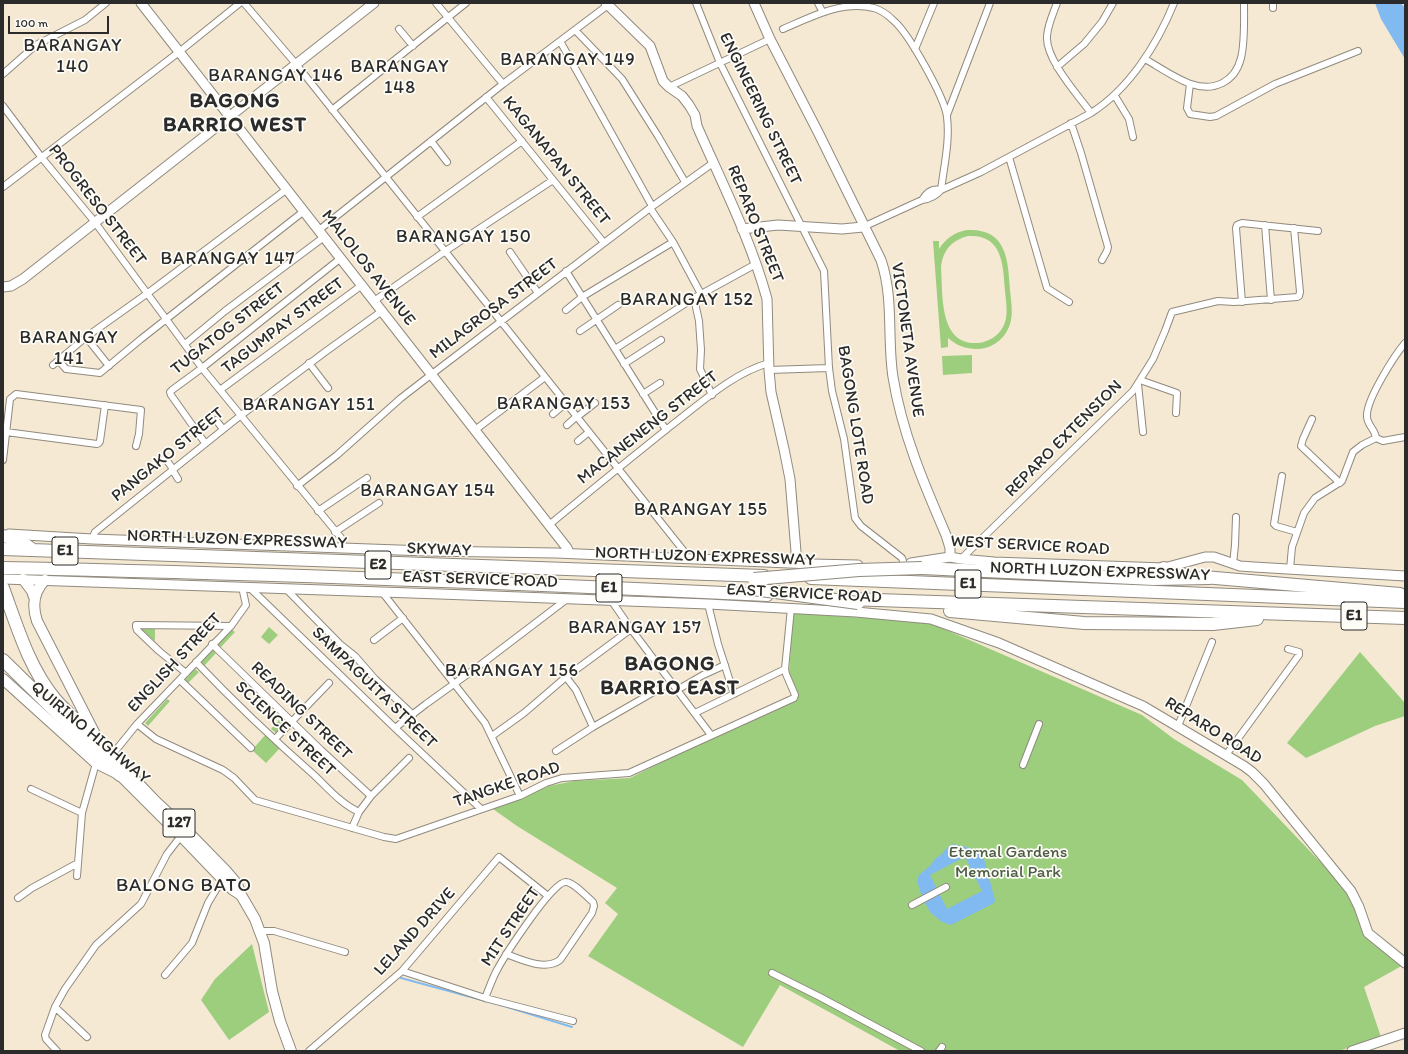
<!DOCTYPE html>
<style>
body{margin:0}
#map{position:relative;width:1408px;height:1054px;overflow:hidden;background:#f5e9d3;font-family:Itim,sans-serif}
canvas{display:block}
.frame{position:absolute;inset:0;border:4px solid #2b2b2b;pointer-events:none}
.scale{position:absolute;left:8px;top:16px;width:101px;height:18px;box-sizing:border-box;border:2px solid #2b2b2b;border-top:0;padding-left:5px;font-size:12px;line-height:14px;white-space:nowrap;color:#2b2b2b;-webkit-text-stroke:3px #fdfcf7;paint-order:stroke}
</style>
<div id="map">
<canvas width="1408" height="1054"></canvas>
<div class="frame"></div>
<div class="scale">100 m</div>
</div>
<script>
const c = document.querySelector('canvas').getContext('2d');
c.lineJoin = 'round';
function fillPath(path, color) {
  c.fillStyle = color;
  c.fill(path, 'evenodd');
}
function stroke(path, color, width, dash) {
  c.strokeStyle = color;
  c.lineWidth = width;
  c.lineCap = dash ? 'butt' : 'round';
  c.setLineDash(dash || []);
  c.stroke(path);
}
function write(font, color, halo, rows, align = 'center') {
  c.font = font + ' Itim,sans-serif';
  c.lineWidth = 3.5;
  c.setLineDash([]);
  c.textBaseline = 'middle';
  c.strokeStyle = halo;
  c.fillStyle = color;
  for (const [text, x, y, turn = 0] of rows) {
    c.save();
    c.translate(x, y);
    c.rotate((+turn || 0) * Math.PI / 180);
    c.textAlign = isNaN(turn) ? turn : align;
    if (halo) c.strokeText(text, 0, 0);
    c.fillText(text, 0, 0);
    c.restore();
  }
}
fillPath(new Path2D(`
 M967,230C1007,228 1008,260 1010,290C1011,302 1014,315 1009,327C998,353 967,355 948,338V347L941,348L933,241H939V249C946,238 955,232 967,230ZM968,236C1003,234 1003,265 1005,291C1006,303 1009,316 1003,327C998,336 989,342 978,343C938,346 943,292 941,266C943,250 952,240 968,236Z
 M972,355V373L943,375L942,356Z
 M793,613L928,622L1142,715L1174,739L1242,780L1349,892L1366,934L1405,964L1364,987L1381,1037L1339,1051H900L780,985L743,1047L588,956L618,914L605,903L617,888L517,826L493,809L549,786L574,781L630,778L712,737L797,699L789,674Z
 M155,625V641L137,626Z
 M269,627L278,635L269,644L261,637Z
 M231,629L235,632L220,648L216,645Z
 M212,650L216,653L204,666L201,662Z
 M1360,652L1405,703V716L1375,726L1306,758L1287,743Z
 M195,669L199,672L187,684L184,681Z
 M167,699L170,701L148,726L145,723Z
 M282,717L287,721L276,733L271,729Z
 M267,733L281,747L266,763L252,750Z
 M252,944L269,1012L229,1040L201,1000L215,979Z`), '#9cce7e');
fillPath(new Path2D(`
 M1375,3H1401L1405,8V59L1381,19Z
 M952,844C966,847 976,847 984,859L995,900L994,903L951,925L942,922L930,912L922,897L917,881L919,875L930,866L936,858L941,855L944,851ZM965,857L982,891L947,909L930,875Z`), '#80baf1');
stroke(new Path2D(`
 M401,978L504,1006L572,1027
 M3,1051H4`), '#80baf1', 2);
const street = new Path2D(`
 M244,3L296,64L683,550L684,558
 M436,3L503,84
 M696,3L720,63L824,271L829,368L832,391L844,439L855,518L861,526L902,558L904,564
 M818,3L822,11
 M1057,3C1053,14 1048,24 1047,36C1045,59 1078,95 1091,113
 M1273,8V3
 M399,29L413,46
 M783,29C811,17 842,0 874,8C881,10 889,16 894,21C909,34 945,98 947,117C950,141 944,166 941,190
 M575,30L622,79L658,136L685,182
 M560,41L652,206
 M915,49L934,3
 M1145,59C1159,67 1176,79 1191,84C1214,92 1235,82 1241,58C1245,42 1244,20 1244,3
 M1057,67L1084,44L1102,22L1113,3
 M3,74L36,45L85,20L106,3
 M1190,84L1187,108L1190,114L1210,117L1216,116L1275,84L1358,51
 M669,87L770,39
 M1115,96L1129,119L1133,137
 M486,97L604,243
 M3,106L42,158L94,221L202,368L342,539L343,548
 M332,110L466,3
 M947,115L990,3
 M1071,123L1081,153L1108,247L1107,251L1102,260
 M431,141L447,162
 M1009,157L1047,288L1069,302
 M3,187L179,52L240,3
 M922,200C927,192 932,188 941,190
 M650,208L673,242L701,294
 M417,217L522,141
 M1265,225L1271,300
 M863,227L922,200C930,199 936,196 941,190L981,172L1091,113C1129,89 1157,45 1174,3
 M319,230L503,84L608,5
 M510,252L538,293
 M566,271L666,430
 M694,298L699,321L701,350L700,369L712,395
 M374,301L444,252L553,180
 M1242,302L1236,228L1237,225L1242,223L1318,231
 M566,310L582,297L673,242
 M580,331L618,305
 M86,337L109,366
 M185,344L225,311L324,237
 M615,349L694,298L756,264
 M59,361L66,369L100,373L141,339L304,211
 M309,363L328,388
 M624,364L661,340
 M53,365L86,337L148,293L287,189
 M769,370L829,368
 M1140,380L1177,393L1176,413
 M1138,384L1143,432
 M220,390L362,285
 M643,394L660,383
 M553,414L566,403
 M577,417L595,403
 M1312,419L1303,439L1301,446L1340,483
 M216,420L223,429
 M567,425L577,416
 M475,430L545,377
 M6,432L97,444L99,443L100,441L105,405
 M1376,438C1375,428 1366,425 1367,415C1367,399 1394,356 1405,343
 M1376,438L1383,441L1405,437
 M578,441L589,432
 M205,443L171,395L170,392L172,390L202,368L341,258
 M165,458L173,469
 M3,460L10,399L16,394L141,410L139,434L136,446
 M172,469L178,479
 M1282,476L1274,524L1276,526L1297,532
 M297,486L337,455L401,398L432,374L650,208L713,163
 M318,511L367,478
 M549,525C590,491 631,458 672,425C701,403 733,373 769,363
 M335,532L379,503
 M92,539L95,532L240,416L325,352L382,311
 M961,559L1133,391L1153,359L1165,331L1172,312L1218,301L1234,302L1297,297L1299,296L1300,292L1294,228
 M1233,564L1235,545L1236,517
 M1290,569L1292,547L1304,513L1315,498L1342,481L1353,452L1362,445L1376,438
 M249,587L395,728L481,809
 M286,589L340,644L355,656L375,679L413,715
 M382,592L485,723L520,796
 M611,600L631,629L711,735
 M708,604L718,644L734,694
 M374,640L403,618
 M212,644L321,750L371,796
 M196,662C234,702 273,739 314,775C328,788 341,804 359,812
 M186,673L159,651L137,630L136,627V625L231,626
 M566,677L576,690L593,727
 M180,680L251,748
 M677,690L703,675L725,665
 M695,713L785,669
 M137,724L156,739L223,770L234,778L255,800L384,837L396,839L520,796L546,783L562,778L629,773L794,698L795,695L786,674L785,669L791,608
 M1178,726L1212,642
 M395,728L426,704L479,666L567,599
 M492,736L524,713L566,677L631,629
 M275,739L329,683
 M556,751L593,727L671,682
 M112,755L137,724L231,626L246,605L242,587
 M1226,755L1299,655V652L1288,649
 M1023,765L1039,724
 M31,789L82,813
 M352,828L359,812L371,796L409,758
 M77,876L82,813L96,763
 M18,898L32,888L78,863
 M912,905L946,887
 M259,931H274L345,952
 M402,971L485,998L573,1021
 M772,973L820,997L921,1051
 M165,975L192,943L208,903L217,888L224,880
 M485,998C489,989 492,979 497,970C504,957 553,880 566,882C573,882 587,897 593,902L594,906L592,913L560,960C545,971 522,960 506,954
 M55,1007L87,1037
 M57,1051L46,1039L45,1035L55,1007L65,989L96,945L141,904L167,854L181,836
 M309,1051L402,971L499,857L548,896
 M939,1051L942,1047`);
const secondary = new Path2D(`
 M141,3L549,525L567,548L569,553
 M606,3L650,46L663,81L669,87L682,96L689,105L695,115L697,126C722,183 751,240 767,299L769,370L771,392L784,449L790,479L797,564
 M754,3L770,39L818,132L881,260C894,298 887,339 893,377C902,433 924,484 946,535L950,548V557
 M742,229L778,225L842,229L863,227
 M3,287L11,286L23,279L374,3
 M9,534L92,539L426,551L556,553L812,564L858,565
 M911,563L950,557L961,559L994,562L1164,568L1205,557H1214L1240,566L1254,567L1405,576
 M3,579L440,594L708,604L856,612L931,619L999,643L1143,706L1244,766L1252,772L1264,784L1351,891L1359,907L1368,933L1405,963
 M1352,1051L1405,1033`);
const primary = new Path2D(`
 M23,579L32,591L34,597
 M45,580C33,592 32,606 37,621L99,742L155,801L185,829L226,871L237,884L241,895L255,919L264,943L272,991L280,1021L291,1051
 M3,679L96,763L120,775L181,836L232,889L241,895`);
const highway = new Path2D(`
 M3,536L19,540L33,550
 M3,549L764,576
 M3,568C258,573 513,583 767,595
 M922,568L1154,579L1210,578
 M1164,568L1176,574L1185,575
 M1204,577L1400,594
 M811,578L1405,602
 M3,588C17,626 29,668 55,699C68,714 85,728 99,742
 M848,599C1033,607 1219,610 1405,618
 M950,611L1084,623L1213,624L1257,619
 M3,660L120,775`);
stroke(street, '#908a7f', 8);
stroke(secondary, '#908a7f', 11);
stroke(primary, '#908a7f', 12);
stroke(highway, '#908a7f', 14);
stroke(street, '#fff', 6);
stroke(secondary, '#fff', 9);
stroke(primary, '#fff', 10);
stroke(highway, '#fff', 12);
const highwayBridge = new Path2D(`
 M754,579L859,570L922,568
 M753,589L858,603`);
stroke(highwayBridge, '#908a7f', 14, []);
stroke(highwayBridge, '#fff', 12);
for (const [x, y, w] of [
 [65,551,26],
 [378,565,26],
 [968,584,26],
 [609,588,26],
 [1354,616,26],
 [179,823,32]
]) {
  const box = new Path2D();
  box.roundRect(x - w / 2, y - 14, w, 28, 3);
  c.fillStyle = '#fdfcf7';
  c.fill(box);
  stroke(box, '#2b2b2b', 1);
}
write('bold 16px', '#2b2b2b', null, [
 ["E1",65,551],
 ["E2",378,565],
 ["E1",968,584],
 ["E1",609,588],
 ["E1",1354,616],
 ["127",179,823]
]);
write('17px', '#2b2b2b', '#fdfcf7', [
 ["ENGINEERING STREET",760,109,64],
 ["KAGANAPAN STREET",556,161,51],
 ["PROGRESO STREET",97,205,52],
 ["REPARO STREET",755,224,68],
 ["MALOLOS AVENUE",368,268,52],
 ["MILAGROSA STREET",494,309,-37],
 ["TAGUMPAY STREET",283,326,-37],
 ["TUGATOG STREET",228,329,-38],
 ["VICTONETA AVENUE",907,340,82],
 ["BAGONG LOTE ROAD",855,425,81],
 ["MACANENENG STREET",648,428,-38],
 ["REPARO EXTENSION",1064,439,-45],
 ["PANGAKO STREET",168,455,-39],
 ["NORTH LUZON EXPRESSWAY",237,540,2],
 ["WEST SERVICE ROAD",1030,546,3],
 ["SKYWAY",439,550,2],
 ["NORTH LUZON EXPRESSWAY",705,557,2],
 ["NORTH LUZON EXPRESSWAY",1100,572,2],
 ["EAST SERVICE ROAD",480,580,2],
 ["EAST SERVICE ROAD",804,594,3],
 ["ENGLISH STREET",175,663,-47],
 ["SAMPAGUITA STREET",374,688,44],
 ["READING STREET",301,711,44],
 ["SCIENCE STREET",285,729,43],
 ["REPARO ROAD",1213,731,32],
 ["QUIRINO HIGHWAY",90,733,40],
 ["TANGKE ROAD",507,785,-19],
 ["MIT STREET",511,927,-56],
 ["LELAND DRIVE",415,932,-48]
]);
write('17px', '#4d5c44', '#fdfcf7', [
 ["Eternal Gardens",1008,853],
 ["Memorial Park",1008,873]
]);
c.letterSpacing = '1px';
write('18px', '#2b2b2b', '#fdfcf7', [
 ["BARANGAY",73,46],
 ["140",73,67],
 ["BARANGAY 149",568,60],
 ["BARANGAY",400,67],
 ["148",400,88],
 ["BARANGAY 146",276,76],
 ["BARANGAY 150",464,237],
 ["BARANGAY 147",228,259],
 ["BARANGAY 152",687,300],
 ["BARANGAY",69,338],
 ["141",69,359],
 ["BARANGAY 153",564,404],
 ["BARANGAY 151",309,405],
 ["BARANGAY 154",428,491],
 ["BARANGAY 155",701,510],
 ["BARANGAY 157",635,628],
 ["BARANGAY 156",512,671]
]);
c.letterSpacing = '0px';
c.letterSpacing = '1px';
write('19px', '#2b2b2b', '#fdfcf7', [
 ["BALONG BATO",184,886]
]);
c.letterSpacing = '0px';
c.letterSpacing = '1px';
write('bold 21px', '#2b2b2b', '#fdfcf7', [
 ["BAGONG",235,102],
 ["BARRIO WEST",235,126],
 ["BAGONG",670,665],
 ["BARRIO EAST",670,689]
]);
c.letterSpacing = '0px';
</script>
